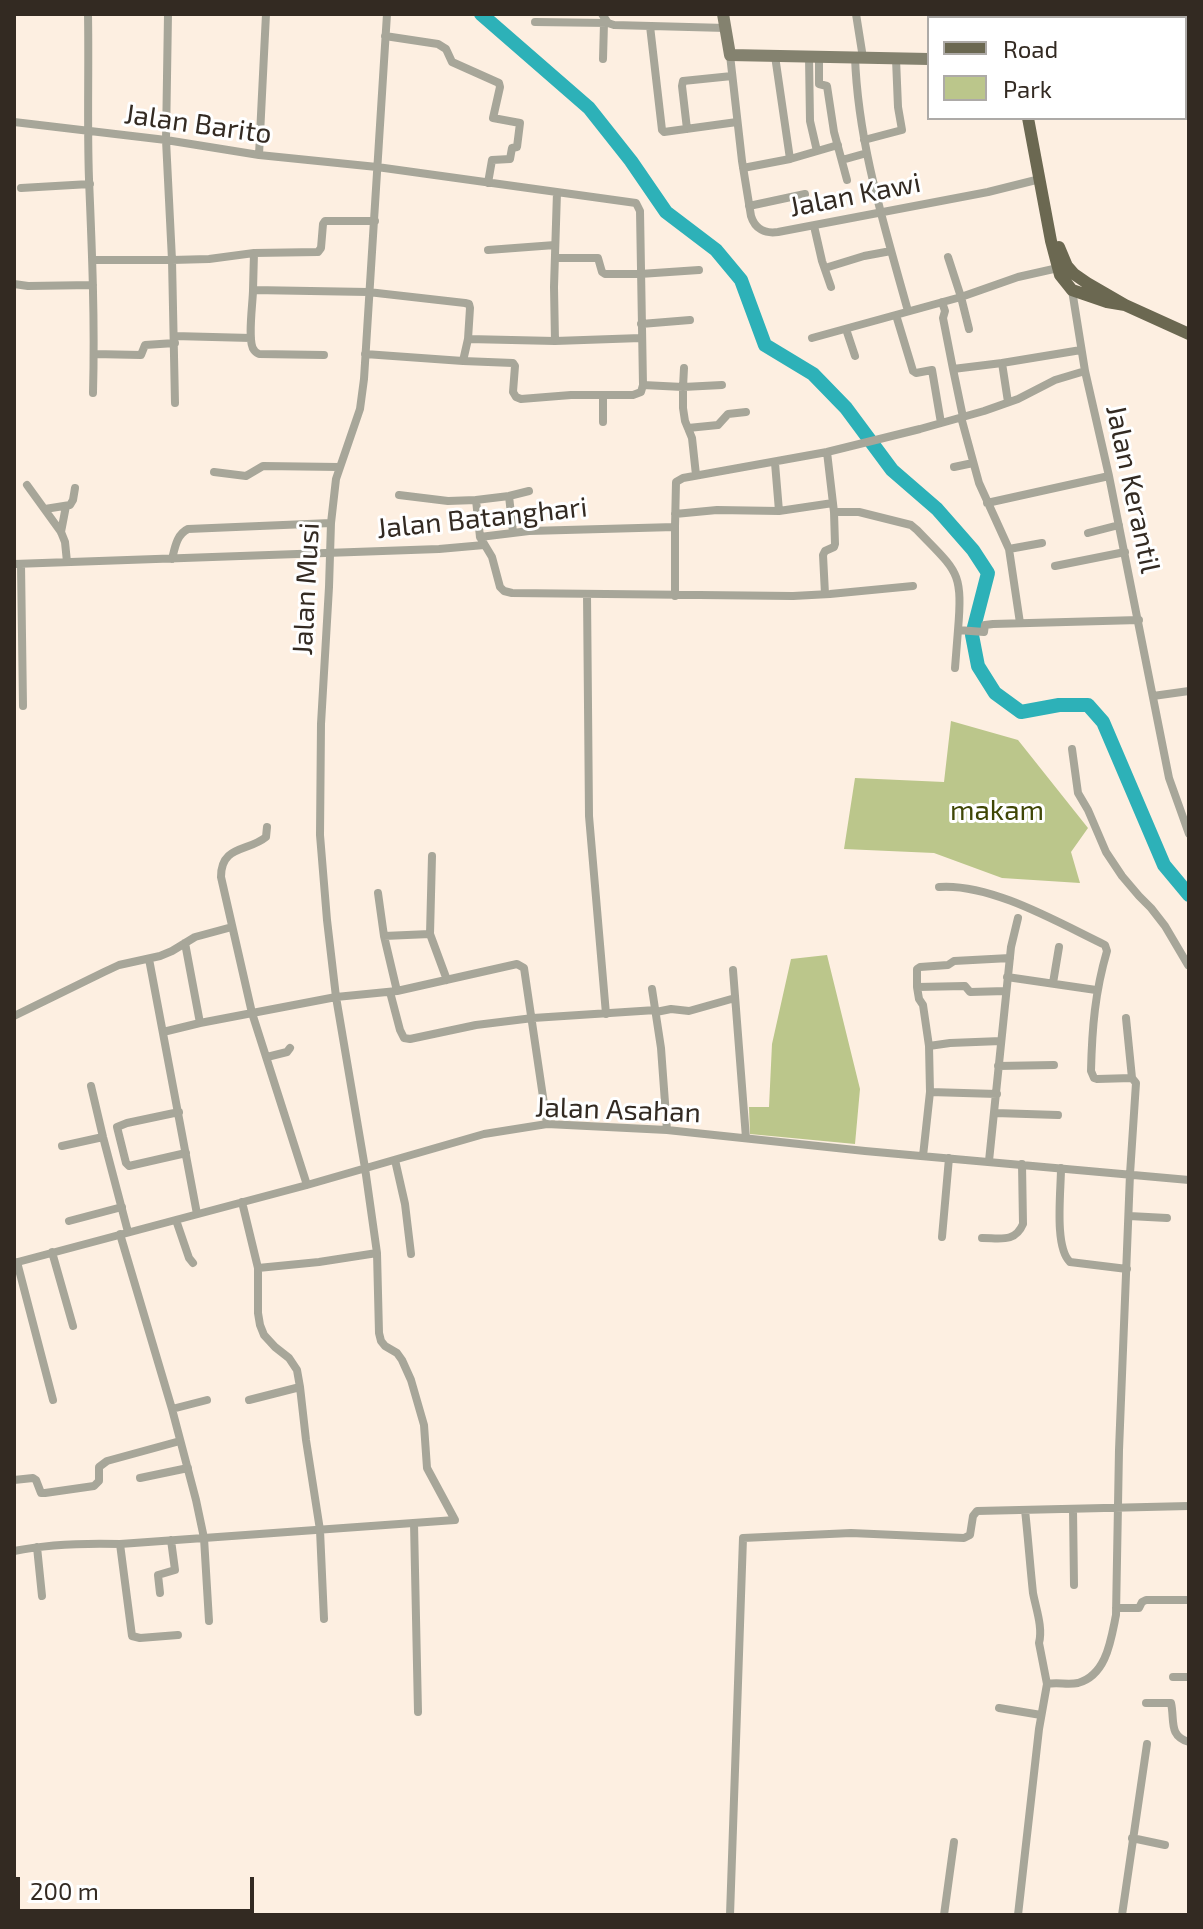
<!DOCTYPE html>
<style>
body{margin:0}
#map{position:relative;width:1203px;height:1929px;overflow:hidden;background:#fdefe1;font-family:"Exo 2",sans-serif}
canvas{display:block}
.frame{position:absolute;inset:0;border:16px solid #332a22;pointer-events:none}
.legend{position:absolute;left:927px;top:16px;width:260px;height:104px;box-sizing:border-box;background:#fff;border:2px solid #adaaa7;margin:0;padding:10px 14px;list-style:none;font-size:24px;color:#332a22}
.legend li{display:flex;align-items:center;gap:16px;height:40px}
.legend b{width:40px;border:2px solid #adaaa7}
.scale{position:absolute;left:16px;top:1877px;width:238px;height:36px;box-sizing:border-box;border:4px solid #332a22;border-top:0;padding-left:10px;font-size:24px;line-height:28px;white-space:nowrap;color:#332a22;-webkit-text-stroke:6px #fff;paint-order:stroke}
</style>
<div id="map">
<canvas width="1203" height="1929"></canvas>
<div class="frame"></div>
<ul class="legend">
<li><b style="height:10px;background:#6b6851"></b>Road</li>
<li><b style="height:22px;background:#bbc68b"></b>Park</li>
</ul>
<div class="scale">200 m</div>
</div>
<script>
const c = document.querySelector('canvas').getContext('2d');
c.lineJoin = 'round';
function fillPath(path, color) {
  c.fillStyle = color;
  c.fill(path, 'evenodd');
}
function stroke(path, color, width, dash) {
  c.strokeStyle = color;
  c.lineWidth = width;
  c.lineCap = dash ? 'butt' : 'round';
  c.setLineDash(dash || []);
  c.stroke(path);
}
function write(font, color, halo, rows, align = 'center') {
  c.font = font + ' "Exo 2",sans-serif';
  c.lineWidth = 6;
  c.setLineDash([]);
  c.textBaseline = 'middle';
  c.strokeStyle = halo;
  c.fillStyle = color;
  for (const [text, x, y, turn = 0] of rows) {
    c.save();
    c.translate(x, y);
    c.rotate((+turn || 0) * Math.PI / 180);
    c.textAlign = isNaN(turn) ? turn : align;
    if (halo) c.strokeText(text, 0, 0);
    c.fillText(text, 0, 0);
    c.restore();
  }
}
fillPath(new Path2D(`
 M951,721L1018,740L1088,828L1071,852L1080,883L1002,878L934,853L844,849L855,778L944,782Z
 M827,955L860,1089L855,1144L750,1134L749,1107H769L772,1044L791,959Z`), '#bbc68b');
stroke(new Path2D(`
 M481,14L589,108L631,161L666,212L716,250L741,280L765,345L813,374L846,408L892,470L937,509L973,550L988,573L972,635L978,666L995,693L1021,712L1059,705H1088L1103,722L1164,865L1189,895`), '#2db1b8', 14);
stroke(new Path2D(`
 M88,14C89,69 87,124 89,179C92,250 95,321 93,393
 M168,14L166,140L172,260L175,403
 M602,14L608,23L614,25L726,28
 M856,14L863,58
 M535,22L608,23
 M650,26L662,130L664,132L737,122
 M385,36L438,44L446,49L452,62L499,83L500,87L493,118L520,123L517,147L512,148L510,159L492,160L488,183
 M730,55L742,161L751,216C755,229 765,234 778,232L988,192L1040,179
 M809,57L810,121L817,151
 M819,57V84L827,86L834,132L847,180
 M855,57C858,144 885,228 908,311
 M603,59L604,23
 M14,122L166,140L259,155L377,167L636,203L640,211L643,385L683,387V408L685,421L692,438L696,475
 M687,129L682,86L683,81L732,76
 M864,140L902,130L898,107L896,59
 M259,155L266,14
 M790,159L838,145
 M842,160L867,153
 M743,168L790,159L775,56
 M21,188L90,184
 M749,206L805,194
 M814,226L822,261L831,287
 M488,250L555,245
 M948,257L961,297L969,329
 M555,258H598L602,272L605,274H640L699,270
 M93,260H172L209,259L254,253L318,252L321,248L323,224L325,221H375
 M825,268L864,256L891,251
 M14,284L28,286L93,285
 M253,290L254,253
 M1072,290L1085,371L1109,476L1169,778L1189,834
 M942,302L945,311L943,318L953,369
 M896,315L913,371L916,373L932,370L941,423
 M641,324L690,320
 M846,329L855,356
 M174,336L251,338
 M812,338L961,297L1018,277L1058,268
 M555,341L554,287L557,192
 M94,354L141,355L145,345L175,343
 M365,354L463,361L468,339
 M324,355L259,354C257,353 255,352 254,350C247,342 253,302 253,290L368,292L465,303L469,304L470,308L468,339L555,341L641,338
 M463,361L513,363L515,366L513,392L516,397L521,399L571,395H633L641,392L643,385
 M684,368L683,387L722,385
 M603,395V422
 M1008,402L1002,363L1081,350
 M961,417L979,483L1009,549L1020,623
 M963,417L953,369L1002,363
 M688,428L718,425L728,414L746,412
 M775,463L779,511
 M954,467L973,463
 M214,472L246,476L263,466L339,467
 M27,485L61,532L65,542L67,562
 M399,495L448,501L476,500
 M509,496L513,532
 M987,503L1109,476
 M45,509L70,505L73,500L75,488
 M834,512H859L911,525L917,530C957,572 963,570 958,630L984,632L985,625L993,624L1139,620
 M675,514L717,510L779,511L833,503
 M675,527V596
 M61,532L66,506
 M1088,533L1119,525
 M480,537L476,500L509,496L529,491
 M1009,549L1042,543
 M172,559C175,547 177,534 188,529L331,523
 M14,564L439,549L484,545
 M21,564L23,706
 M1055,566L1125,552
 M913,586L830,594L793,596L512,593L504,591L500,587L492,557L480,537L529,531L675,527L676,482L683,478L827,452L920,429L984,411L1018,399L1055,380L1085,371
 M587,594L589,816L606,1014
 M825,594L823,555L825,551L834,547L835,544L834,512L827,452
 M955,668L958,630
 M1153,696L1189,691
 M1072,749L1078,793L1088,810L1106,852L1122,876L1139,896L1151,908L1165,926L1188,965
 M267,827L266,837C248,852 221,845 221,877L252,1013L307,1185
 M432,856L430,934L447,980
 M939,887C991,883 1059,923 1105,945L1107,951C1095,992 1092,1028 1091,1071L1094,1078L1097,1079L1132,1078L1136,1083L1130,1174L1119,1450L1116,1615C1111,1639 1107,1675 1078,1683C1068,1685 1057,1682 1047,1684
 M378,893L384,936L397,991
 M384,936L430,934
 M185,943L200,1023
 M149,959L197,1214
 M733,970L746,1138
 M1007,977L1096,990
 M1053,983L1059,947
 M917,987V969L920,967L948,965L954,961L1010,958
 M652,989L661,1048L667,1130
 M390,992L400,1030L404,1038L410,1039L476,1025L533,1018L656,1010
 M656,1012L671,1009L689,1011L735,998
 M14,1016L104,972L119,965L160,956L172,951L195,937L232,927
 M1126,1018L1132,1078
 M163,1032L200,1023L336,997L397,991L517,964L524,968L547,1124
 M929,1046L950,1043L1001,1041
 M267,1057L287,1052L290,1048
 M998,1066L1054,1065
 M91,1086L103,1137L128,1232
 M997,1094L930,1092L929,1046L923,1005L919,999L917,987L965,986L970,992L1006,991
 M179,1112L127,1123L117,1127L126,1163L129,1166L186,1153
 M666,1113L692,1111
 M995,1113L1058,1115
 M62,1146L103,1137
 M923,1156L930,1092
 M395,1160L405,1204L411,1254
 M989,1161L1011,947L1018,918
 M1061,1168C1061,1191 1054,1247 1070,1262L1127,1269
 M242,1202L258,1268V1313L260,1325L264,1335L275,1347L289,1358L297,1370L300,1387L306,1440L320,1530L324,1619
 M1129,1216L1167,1218
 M176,1220L189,1258L193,1263
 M69,1221L122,1207
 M120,1234L172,1409L196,1500L204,1538L209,1621
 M942,1237L949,1158
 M982,1238C1000,1238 1015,1243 1023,1224L1022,1164
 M52,1252L73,1326
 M17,1262L53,1400
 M14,1263L307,1185L484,1134L547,1124L667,1130L865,1151L1189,1180
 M258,1268L319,1262L377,1253
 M249,1400L300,1387
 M172,1409L207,1400
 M140,1478L188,1468
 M14,1480L33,1478L36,1480L41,1493H45L94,1486L99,1481V1467L107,1461L180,1441
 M1073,1509L1074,1585
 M414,1523L418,1712
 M120,1544L132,1636L140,1638L178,1635
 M37,1547L42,1596
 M14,1551C49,1544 84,1543 120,1544L455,1520L427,1468L424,1425L411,1380L402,1360L397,1353L385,1346L381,1341L379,1333L377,1253L365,1168L336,997L327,920L320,835L321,724L329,587L331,523L336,479L360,409L364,379L387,14
 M160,1593L158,1575L175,1570L171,1540
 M1116,1608H1139L1142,1602L1146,1600H1189
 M1173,1677H1189
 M1146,1703H1171C1175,1720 1168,1736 1189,1742
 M999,1708L1041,1715
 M1132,1838L1165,1845
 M730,1915L743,1538L851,1533L964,1538L970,1535L973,1516L977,1511L1189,1506
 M944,1915L954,1842
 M1018,1915L1039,1729L1047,1684L1039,1643C1043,1627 1036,1609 1033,1593C1030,1565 1028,1537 1025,1510
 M1122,1915L1147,1744`), '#a7a699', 8);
stroke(new Path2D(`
 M723,14L730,55L929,59
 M1160,14V18`), '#84826f', 12);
stroke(new Path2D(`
 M1006,14L1007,18
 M1185,58H1189
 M1028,118L1051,241L1060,275L1072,290L1107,302L1125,305
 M1059,247L1067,266L1074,274L1087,283L1125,305L1189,334`), '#6b6851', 12);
write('28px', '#332a22', '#fff', [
 ["Jalan Barito",198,124,8],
 ["Jalan Kawi",855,195,-11],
 ["Jalan Kerantil",1133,489,78],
 ["Jalan Batanghari",482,518,-6],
 ["Jalan Musi",306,589,-87],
 ["Jalan Asahan",618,1110,2]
]);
write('28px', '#3f4605', '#fff', [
 ["makam",997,811]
]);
</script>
